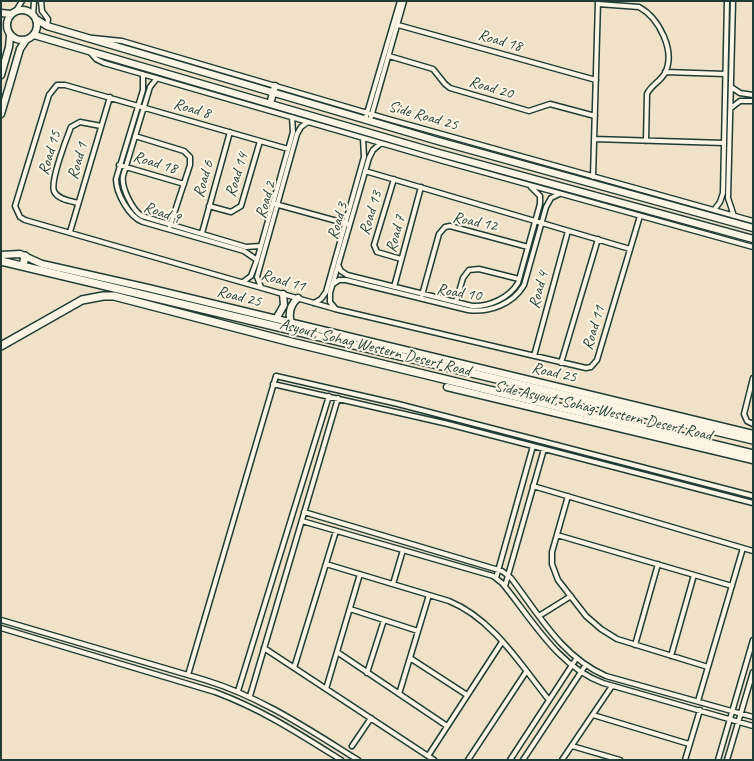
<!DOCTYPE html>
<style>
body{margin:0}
#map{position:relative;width:754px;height:761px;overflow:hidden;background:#efe2c9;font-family:Caveat,sans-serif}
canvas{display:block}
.frame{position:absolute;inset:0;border:2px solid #1f3d34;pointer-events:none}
</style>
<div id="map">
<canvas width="754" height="761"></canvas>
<div class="frame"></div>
</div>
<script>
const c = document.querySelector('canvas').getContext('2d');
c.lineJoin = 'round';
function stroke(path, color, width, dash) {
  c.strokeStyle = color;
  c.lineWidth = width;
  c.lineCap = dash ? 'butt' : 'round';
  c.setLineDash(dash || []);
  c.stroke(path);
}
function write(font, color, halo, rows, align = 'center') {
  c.font = font + ' Caveat,sans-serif';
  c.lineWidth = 4;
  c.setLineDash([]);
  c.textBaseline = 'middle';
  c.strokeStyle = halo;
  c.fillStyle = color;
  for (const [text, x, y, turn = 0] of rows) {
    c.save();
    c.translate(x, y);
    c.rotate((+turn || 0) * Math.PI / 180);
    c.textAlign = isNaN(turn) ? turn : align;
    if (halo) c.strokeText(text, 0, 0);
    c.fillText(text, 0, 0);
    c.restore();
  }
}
const street = new Path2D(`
 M41,1L42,11L48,19L47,26
 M733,1L728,198L734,216
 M598,4L639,7C659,18 676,51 665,73C660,82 651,85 647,94L646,141
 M16,11L22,1
 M33,15L34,1
 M398,25L596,80
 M93,38L122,41L388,119L753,221
 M90,52L96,59L104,63L443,161L753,247
 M389,56L433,69L445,84L450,88L529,111L550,104L595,116
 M665,72L725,74
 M143,74V90L116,179C116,193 129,217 143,222L244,251L257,260
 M157,78L150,87L123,176C121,187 132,210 142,216L246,247L260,246
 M731,87L740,93L753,95
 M731,108L740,101H753
 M371,117L404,1
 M365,120L400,1
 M135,136L184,151L190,157V165L170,226
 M594,139L724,143
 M288,149L65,85H57L49,95L15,206L20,217L25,220L335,309L586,368L591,367L597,360L640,216
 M119,165L184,184
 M365,171L630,249
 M593,177L598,1
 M394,179L374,245L377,252L401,259
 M78,203C70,201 57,199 54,191C50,181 67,137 71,127L80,122L101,126
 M275,204L348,224
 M209,206L231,212L241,206L260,141
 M714,210L720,202L723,193L727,1
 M70,232L110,97
 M202,233L230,132
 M338,265L341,271L347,275L472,306C489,307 509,298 518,283L540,204V196L531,187
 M243,282L251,276L257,260L293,132L292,117
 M333,284L339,280H346L468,310C489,313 513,304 524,285L546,207L551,198L559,194
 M261,287L257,277L297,134L301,127L308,122
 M394,287L421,187
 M422,295L439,234L445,227L450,226L528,247
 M456,302L463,278L469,270L479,269L519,279
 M314,303L321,299L326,292L364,157L363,138
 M335,308L330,302V293L369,158L373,150L381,143
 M534,356L568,231
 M561,363L598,239
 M753,378L744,414L747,421L753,424
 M273,384L448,424L753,503
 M533,486L753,551
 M568,496L552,552V564L558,580L586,616L601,629L617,639L708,667
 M304,512L502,571L511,578C539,615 562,657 606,676L753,717
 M302,521L493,576L502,583C532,619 557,666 603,683L753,726
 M557,535L732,586
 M326,564L449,601C493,619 520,664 549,700
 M496,578L533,446
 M393,584L403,550
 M505,586L544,449
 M350,609L418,631
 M539,616L571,596
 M1,620L205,680C261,697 308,729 358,760
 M1,628L215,692C263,710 298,733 341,760
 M635,645L658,564
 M264,648L434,760
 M337,652L447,726
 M671,656L694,575
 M410,658L467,695
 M294,668L336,531
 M367,673L384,620
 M188,675L276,376L398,404L753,496
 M326,689L360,574
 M238,691L329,396
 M399,694L429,595
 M250,696L338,398
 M698,701L743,548
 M593,715L689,744
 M352,746L371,718
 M572,746L620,760
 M428,756L502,642
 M468,760L526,672
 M510,760L576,659
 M523,760L585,666
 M562,760L612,686
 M685,760L700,710
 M718,760L753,640
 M727,760L753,672`);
const secondary = new Path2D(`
 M7 25a15 15 0 1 1 30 0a15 15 0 1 1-30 0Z
 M1,13L11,14
 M36,19L47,26L438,141L753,228
 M34,35L435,152L753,239
 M1,75L9,47L10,36
 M270,104L275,86
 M1,114L20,49L26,40
 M1,255L20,254L42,264L148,288L753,434
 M276,319L284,305L283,294
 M291,323C288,313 290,305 298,298
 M447,387L753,460`);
const primary = new Path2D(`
 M1,261L753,440
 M23,266L25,256
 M1,346L82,300L103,296H114L287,341L753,454`);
stroke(street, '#1f3d34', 7);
stroke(secondary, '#1f3d34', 9);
stroke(primary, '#1f3d34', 10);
stroke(street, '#fcf5e5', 4);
stroke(secondary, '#fcf5e5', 6);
stroke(primary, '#fcf5e5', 7);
write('16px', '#1f3d34', '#fcf5e5', [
 ["Road 18",500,41,16],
 ["Road 20",491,88,17],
 ["Road 8",192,109,16],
 ["Side Road 25",423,116,16],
 ["Road 15",50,153,-73],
 ["Road 1",78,161,-74],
 ["Road 18",155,163,17],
 ["Road 14",237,175,-73],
 ["Road 6",204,179,-74],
 ["Road 2",266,200,-74],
 ["Road 9",162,213,19],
 ["Road 13",371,213,-73],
 ["Road 3",338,221,-74],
 ["Road 12",475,222,12],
 ["Road 7",396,234,-75],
 ["Road 11",283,281,16],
 ["Road 4",539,290,-75],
 ["Road 10",459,293,9],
 ["Road 25",239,297,14],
 ["Road 11",594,328,-73],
 ["Asyout, Sohag Western Desert Road",375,348,14],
 ["Road 25",554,373,13],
 ["Side Asyout, Sohag Western Desert Road",603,411,13]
]);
</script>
